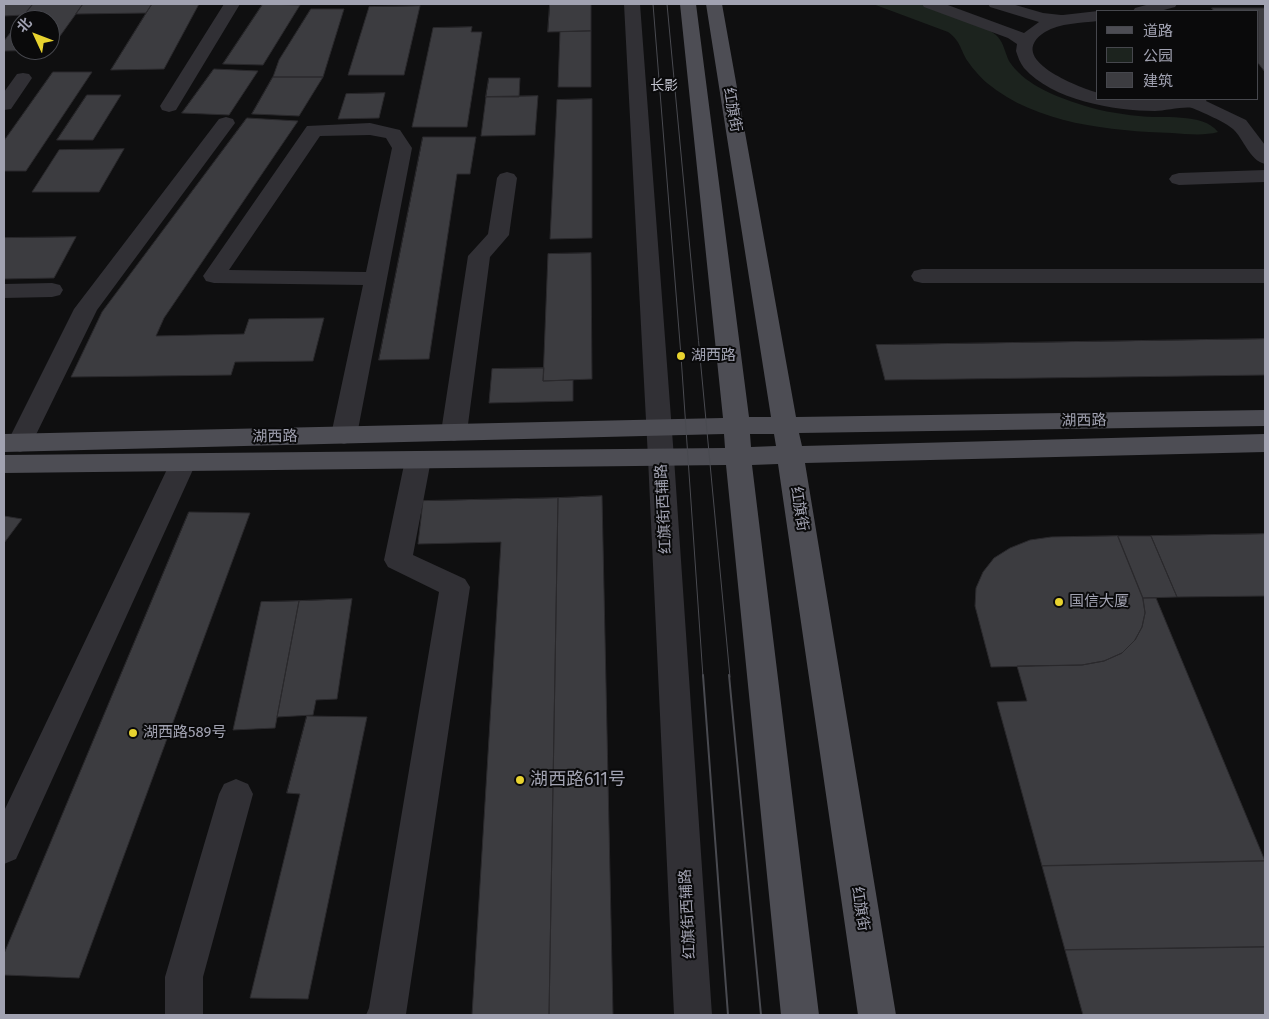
<!DOCTYPE html>
<meta charset="utf-8">
<style>
body{margin:0}
#map{position:relative;width:1269px;height:1019px;overflow:hidden;background:#0f0f10;font-family:"Fira Sans","Noto Sans SC",sans-serif}
canvas{display:block}
.frame{position:absolute;inset:0;border:5px solid #a1a2b1;pointer-events:none}
.legend{position:absolute;left:1096px;top:10px;width:162px;height:90px;box-sizing:border-box;background:#0a0a0b;border:1px solid #46474d;margin:0;padding:6px 9px;list-style:none;font-size:15px;color:#a1a2b1}
.legend li{display:flex;align-items:center;gap:10px;height:25px}
.legend b{width:25px;border:1px solid #46474d}
.north{position:absolute;left:10px;top:10px;width:50px;height:50px;box-sizing:border-box;background:#0a0a0b;border:1px solid #46474d;border-radius:50%;rotate:313deg;font-size:14px;font-weight:700;line-height:20px;text-align:center;color:#a1a2b1}
.north::after{content:'';display:block;margin:auto;width:18px;height:22px;background:#e8d32f;clip-path:polygon(50% 0,100% 100%,50% 72%,0 100%)}
</style>
<div id="map">
<canvas width="1269" height="1019"></canvas>
<div class="frame"></div>
<ul class="legend">
<li><b style="height:6px;background:#4d4d54"></b>道路</li>
<li><b style="height:14px;background:#1c231e"></b>公园</li>
<li><b style="height:14px;background:#3c3c40"></b>建筑</li>
</ul>
<div class="north">北</div>
</div>
<script>
const c = document.querySelector('canvas').getContext('2d');
c.lineJoin = 'round';
function fillPath(path, color) {
  c.fillStyle = color;
  c.fill(path, 'evenodd');
}
function stroke(path, color, width, dash) {
  c.strokeStyle = color;
  c.lineWidth = width;
  c.lineCap = dash ? 'butt' : 'round';
  c.setLineDash(dash || []);
  c.stroke(path);
}
function write(font, color, halo, rows, align = 'center') {
  c.font = font + ' "Fira Sans","Noto Sans SC",sans-serif';
  c.lineWidth = 4;
  c.setLineDash([]);
  c.textBaseline = 'middle';
  c.strokeStyle = halo;
  c.fillStyle = color;
  for (const [text, x, y, turn = 0] of rows) {
    c.save();
    c.translate(x, y);
    c.rotate((+turn || 0) * Math.PI / 180);
    c.textAlign = isNaN(turn) ? turn : align;
    if (halo) c.strokeText(text, 0, 0);
    c.fillText(text, 0, 0);
    c.restore();
  }
}
fillPath(new Path2D(`
 M873,4C887,4 903,2 918,4C933,6 989,26 998,37C1004,44 1005,53 1009,61C1023,83 1052,95 1076,103C1096,110 1117,114 1139,116C1161,119 1203,112 1218,132C1204,136 1187,134 1172,133C1111,131 1036,124 987,83C981,78 974,70 969,63C960,51 962,42 948,32Z`), '#1c231e');
const building = new Path2D(`
 M4,4H33L24,15L4,16Z
 M33,4H83L50,50L4,51V41L20,20V50H50V20H20Z
 M83,4H152L146,13L76,14Z
 M152,4H199L164,69L111,70Z
 M263,4L300,5L263,65L223,64Z
 M550,4H591V31L548,32Z
 M420,6L404,75H348L369,7Z
 M1212,8H1265V72L1258,63V11H1214Z
 M311,9H344L323,77H273L279,60Z
 M472,27L471,32H482L467,127H412L433,28Z
 M591,31V87H558L560,32Z
 M214,69L258,71L229,115L182,113Z
 M53,72H92L26,171H4V141Z
 M273,77H323L299,116L252,114Z
 M489,78H520L519,97H486Z
 M385,93L379,118L338,119L346,94Z
 M87,95H121L93,140H57Z
 M538,96L535,135L481,136L486,97Z
 M592,99V238L550,239L557,100Z
 M247,118L298,121L164,318L156,336L244,334L249,319L324,318L313,361L235,362L231,375L71,377L102,312Z
 M423,137H476L470,174H457L429,359L379,360Z
 M124,149L99,192H32L59,150Z
 M76,237L54,278L4,279V238Z
 M591,253L592,379L543,381L548,254Z
 M1265,339V375L885,380L876,345Z
 M544,368L543,381L573,380V401L489,403L492,369Z
 M602,496L613,1015H549L558,498Z
 M558,498L549,1015H472L501,542L418,544L423,501Z
 M189,512L250,513L79,978L4,975V954Z
 M4,516L22,519L4,543Z
 M1265,534V596L1177,597L1151,536Z
 M1118,536H1151L1177,597L1143,598Z
 M1118,536L1143,598L1145,613L1142,627L1135,640L1122,653L1104,661L1082,665L991,667L975,606L976,588L983,572L994,558L1010,548L1030,540L1051,537Z
 M1143,598H1156L1265,861L1042,866L997,702L1027,701L1017,666L1082,665L1104,661L1122,653L1135,640L1142,627L1145,613Z
 M352,599L337,699L316,700L313,715L277,717L299,601Z
 M299,601L275,728L233,730L261,602Z
 M307,716L367,717L308,999L250,998L300,794L287,793Z
 M1265,861V947L1065,950L1042,866Z
 M1265,947V1015H1083L1065,950Z`);
fillPath(building, '#3c3c40');
stroke(building, '#2a292c', 1);
fillPath(new Path2D(`
 M224,4H240L176,110L169,112L162,110L160,106Z
 M624,4H640L674,458L712,1015H674L648,458Z
 M922,4H945L1024,33L1039,22L990,7L988,4H1012L1043,13L1061,15H1063L1098,11H1099L1098,21C1081,23 1060,23 1045,32C1003,59 1079,87 1098,93V99H1207L1206,101L1246,120L1265,145V164C1249,160 1244,139 1233,129C1225,122 1202,112 1192,108C1185,106 1164,111 1155,111C1114,111 1052,100 1024,68C1020,63 1018,57 1016,51L1017,44L1008,38L924,7Z
 M1150,4H1177L1175,7L1160,11H1133L1135,8Z
 M23,73L29,74L32,78L11,109L4,110V92L17,74Z
 M226,117L233,119L235,123L97,310L29,449L20,452L11,449L7,443L74,309L219,119Z
 M370,123L400,130L412,148L357,435L353,441L344,444L335,441L331,435L363,285L214,283L206,281L203,276L307,126ZM370,135L386,138L392,148L366,272L229,270L320,136Z
 M1265,170V182L1179,185L1172,183L1169,179L1172,175L1179,173Z
 M507,172L514,174L517,178L509,235L490,257L467,432L463,438L454,441L445,438L441,432L468,256L488,234L497,178L500,174Z
 M922,269H1265V283H922L914,281L911,276L914,271Z
 M52,283L60,285L63,290L60,295L52,297L4,298V284Z
 M418,451L427,454L431,460L413,555L465,579L470,587L406,1014L366,1015L369,1008L439,592L388,567L384,560L405,460L409,454Z
 M183,454L192,457L196,463L16,859L4,864V811L170,463L174,457Z
 M236,779L248,784L253,794L203,977V1015H165V977L219,794L224,784Z`), '#313035');
fillPath(new Path2D(`
 M680,4H696L749,417H771L706,4H722L796,417L1265,410V426L799,433L802,446L1265,434V452L805,463L896,1015H858L778,464L752,465L819,1015H781L726,465L4,473V455L725,448L724,434L4,452V434L723,418ZM750,434H774L776,446L751,447Z`), '#4d4d54');
stroke(new Path2D(`
 M653,4L681,356L703,677
 M667,4L730,677`), '#494a50', 1);
stroke(new Path2D(`
 M703,675L728,1015
 M729,675L761,1015`), '#494a50', 2);
for (const [x, y, r, color] of [
 [681,356,5,"#e8d32f"],
 [1059,602,5,"#e8d32f"],
 [133,733,5,"#e8d32f"],
 [520,780,5,"#e8d32f"]
]) {
  const dot = new Path2D();
  dot.arc(x, y, r, 0, 2 * Math.PI);
  c.fillStyle = color;
  c.fill(dot);
  stroke(dot, '#0a0a0b', 2);
}
write('14px', '#c1c2cd', '#0a0a0b', [
 ["长影",664,86]
]);
write('15px', '#a1a2b1', '#0a0a0b', [
 ["红旗街",732,110,80],
 ["湖西路",1084,421,-1],
 ["湖西路",275,437,-1],
 ["红旗街西辅路",664,509,-93],
 ["红旗街",799,509,81],
 ["红旗街",860,909,81],
 ["红旗街西辅路",688,914,-93]
]);
write('15px', '#a1a2b1', '#0a0a0b', [
 ["湖西路",691,356],
 ["国信大厦",1069,602],
 ["湖西路589号",143,733]
], 'left');
write('18px', '#a1a2b1', '#0a0a0b', [
 ["湖西路611号",530,780]
], 'left');
</script>
